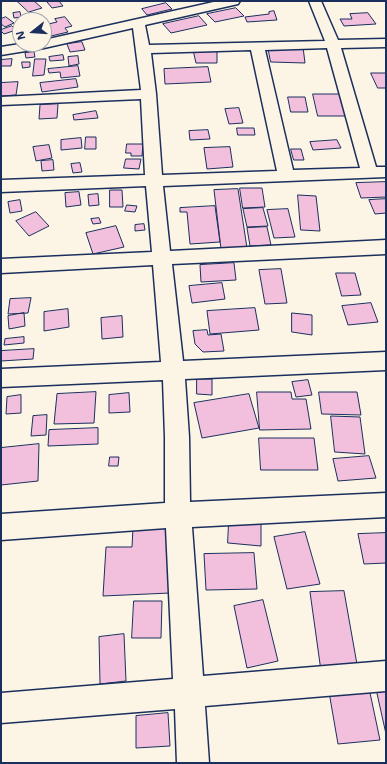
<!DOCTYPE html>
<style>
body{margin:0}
#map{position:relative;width:387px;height:764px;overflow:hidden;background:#fcf5e5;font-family:"Shantell Sans",sans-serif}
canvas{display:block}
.frame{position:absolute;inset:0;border:2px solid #1b2f5e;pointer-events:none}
.north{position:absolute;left:12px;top:12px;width:40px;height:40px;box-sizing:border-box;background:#fcf5e5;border:1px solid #a2a6af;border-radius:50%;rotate:253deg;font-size:11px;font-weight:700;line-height:16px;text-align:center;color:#1b2f5e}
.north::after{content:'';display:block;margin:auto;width:14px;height:18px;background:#1b2f5e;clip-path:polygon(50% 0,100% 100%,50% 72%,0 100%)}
</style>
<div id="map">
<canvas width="387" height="764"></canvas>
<div class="frame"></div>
<div class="north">N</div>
</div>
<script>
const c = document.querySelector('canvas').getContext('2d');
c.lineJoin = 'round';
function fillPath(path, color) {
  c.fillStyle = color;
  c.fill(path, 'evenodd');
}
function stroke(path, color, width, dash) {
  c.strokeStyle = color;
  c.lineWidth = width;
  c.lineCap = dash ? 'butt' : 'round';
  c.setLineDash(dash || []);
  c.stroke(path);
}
const building = new Path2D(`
 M17,1H34L42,8L29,12Z
 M59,1L63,6L52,8L47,2Z
 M166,3L172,9L147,15L142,9Z
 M236,8L244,16L215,22L207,14Z
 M274,11L277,20L247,22L245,17L269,14V12Z
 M20,12L21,17L14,18L13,13Z
 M368,13L376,24L344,26L340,19H352L350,14Z
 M199,16L207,25L171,33L163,24Z
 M6,17L14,23L5,27L1,24V19Z
 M65,17L72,26L65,28L68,32L51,36L44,25L57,22L55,19Z
 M12,26L16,30L4,34L1,31V30Z
 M14,32H20V41H17Z
 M82,42L85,50L70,52L67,44Z
 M268,47H303L305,63L271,62Z
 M217,49V63H196L193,50Z
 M34,52L35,57L26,58L25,53Z
 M63,55L64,60L50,61L49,57Z
 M78,56L79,64L69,66L68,57Z
 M12,59L11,66H1V60Z
 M35,59H46L44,75L33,76Z
 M22,62H30V67L23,68Z
 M78,66L80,76L61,78L60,72L49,73L48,69Z
 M208,67L211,82L165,84L164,69Z
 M371,73H386V88H378Z
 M76,79L78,87L42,92L40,83Z
 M18,82L16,95L1,96V83Z
 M313,94H345L351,116H318Z
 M288,97H305L308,112H291Z
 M58,104L57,118L39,119L40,105Z
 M239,108L243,123L229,124L225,109Z
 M96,111L98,118L74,120L73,115Z
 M237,128H254L255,135H238Z
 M208,130L210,139L190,140L189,131Z
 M86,137H96V149H85Z
 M81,138L82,148L61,150V140Z
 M337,140L341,148L313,150L310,142Z
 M127,144H143L142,156H131V153H126Z
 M49,145L52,158L36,161L33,147Z
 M230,147L233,167L207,169L204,148Z
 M291,149H301L304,160H294Z
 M126,159H141L139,169L124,168Z
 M53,160L54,170L42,171L41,161Z
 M80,163L82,172L73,173L71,164Z
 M386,182V197L361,198L356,183Z
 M240,188H262L265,207L243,208Z
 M238,189L247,248L221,249L214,190Z
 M110,190H122L123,207H110Z
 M79,192L81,205L66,207L65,193Z
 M98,194L99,205L89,206L88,195Z
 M298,195L316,196L320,231L301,230Z
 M386,199V213L375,214L369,200Z
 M20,200L22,211L10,213L8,202Z
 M127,205L137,206L135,212L125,211Z
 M215,206L220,242L190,244L187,212H180V208Z
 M263,208L268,226L247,227L243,209Z
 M288,209L295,237L274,238L267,210Z
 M36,212L49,226L29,236L16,221Z
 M99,218L101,223L93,224L91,219Z
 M144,224L145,230L135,231V225Z
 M116,226L124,247L93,254L86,233Z
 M267,227L271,245L250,246L247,228Z
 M234,263L236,280L201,282L200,265Z
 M281,269L287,303L265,304L259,270Z
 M336,273H355L361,295L342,296Z
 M222,283L225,299L192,303L189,286Z
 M31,298L28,313L8,314L10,299Z
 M371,303L378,322L348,325L342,306Z
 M255,308L259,330L210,334L207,311Z
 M68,309L69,327L44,331V312Z
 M24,313L25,326L9,329L8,316Z
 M292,313L312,315V335L292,332Z
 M122,316L123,337L102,339L101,318Z
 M207,330L208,335L221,334L224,351L203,352L195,344L193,331Z
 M24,337V343L4,345L5,339Z
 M34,349L33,359L1,361V351Z
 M197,379H212V395L197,394Z
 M308,380L312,395L296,397L292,382Z
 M96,392L94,423L54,424L57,394Z
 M257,392H291L292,399H306L311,429L260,430Z
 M319,392H357L361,415L322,414Z
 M129,393L130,412L109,413V395Z
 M249,394L259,428L202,438L194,403Z
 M21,395V413L6,414L7,397Z
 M47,415L46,435L31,436L33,416Z
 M331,416L360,417L365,454L335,452Z
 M98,428V444L48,446L49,430Z
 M259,438H314L318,470H261Z
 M39,444L38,481L1,485V448Z
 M369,456L376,478L338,481L333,459Z
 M110,457H119L118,466H109Z
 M229,522L261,524V546L228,543Z
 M169,527L170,593L103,596L106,547H132L133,528Z
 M305,532L320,584L287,589L274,537Z
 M386,533V563L364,564L358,534Z
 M254,553L257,589L206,590L204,554Z
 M344,591L358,670L321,671L310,592Z
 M263,600L278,661L247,668L234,606Z
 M134,601H162L161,638H132Z
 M124,634L126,681L100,684L99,637Z
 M369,688L380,740L338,744L329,692Z
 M386,688V734L376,689Z
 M168,713L170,746L136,748V716Z`);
fillPath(building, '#f2bfdd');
stroke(building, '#1b2f5e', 1);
const minor = new Path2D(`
 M218,1H240L238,4L145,25L149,45L325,41L309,1H321L338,40L386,39V47L341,48L376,167H386V177L163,186L170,251L386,240V254L172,264L183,361L386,352V370L185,379L189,437L190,502L386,493V517L192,527L203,676L386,661V691L205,706L209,763H177L175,709L1,723V693L173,679L166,528L1,540V514L165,503V437L163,380L1,387V369L161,362L153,265L1,273V259L152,252L146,186L1,192V180L145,175L141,99L1,105V97L141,90L133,28L44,48L1,55V47L20,44H44V40ZM327,48L360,168L293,170L265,50ZM251,50L277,171L162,175L156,94L151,53Z`);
stroke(minor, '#1b2f5e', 3);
fillPath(minor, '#fcf5e5');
</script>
